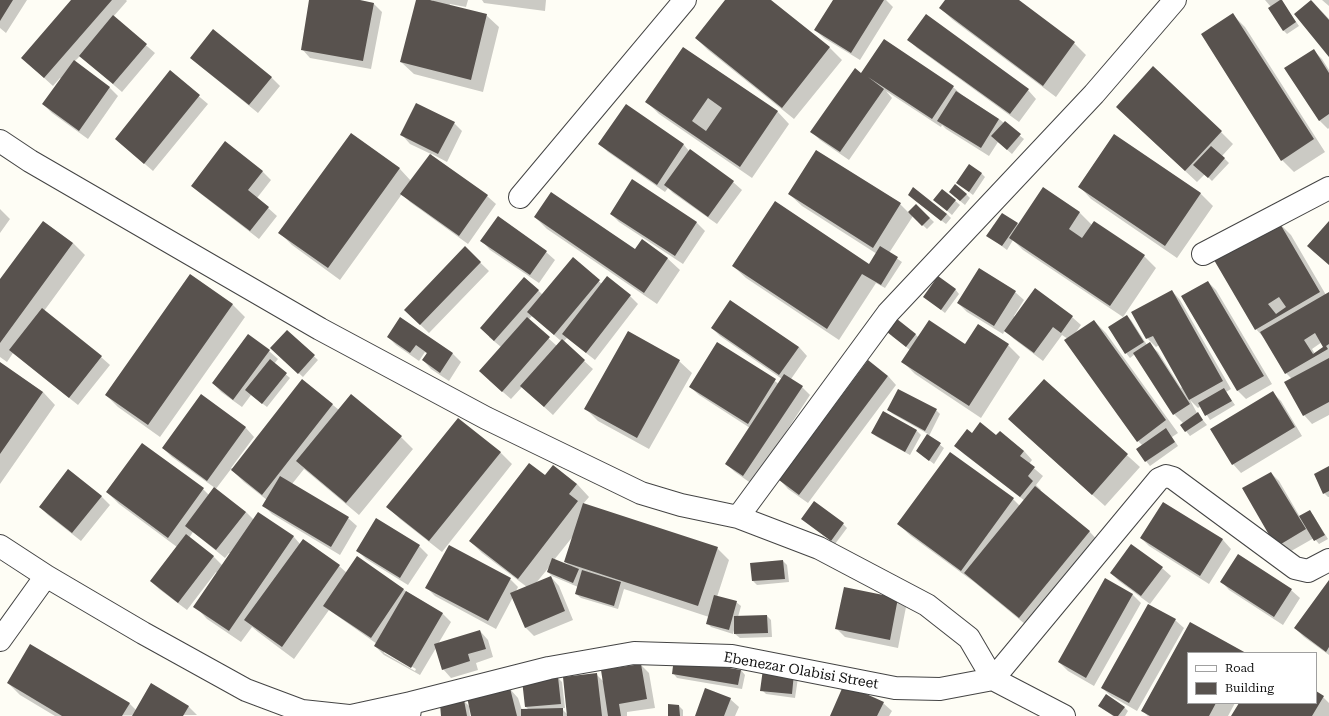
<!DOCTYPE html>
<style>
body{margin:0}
#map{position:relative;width:1329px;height:716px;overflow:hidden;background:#fefdf5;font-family:"Roboto Serif",serif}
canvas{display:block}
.legend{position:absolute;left:1187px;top:652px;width:130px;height:52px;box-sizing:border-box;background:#fff;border:1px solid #a0a0a0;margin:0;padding:5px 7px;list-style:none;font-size:12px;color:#111}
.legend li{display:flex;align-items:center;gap:8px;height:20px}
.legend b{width:20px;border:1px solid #a0a0a0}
</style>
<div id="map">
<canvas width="1329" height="716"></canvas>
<ul class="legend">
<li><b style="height:5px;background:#fff"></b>Road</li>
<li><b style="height:11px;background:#58524e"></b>Building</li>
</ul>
</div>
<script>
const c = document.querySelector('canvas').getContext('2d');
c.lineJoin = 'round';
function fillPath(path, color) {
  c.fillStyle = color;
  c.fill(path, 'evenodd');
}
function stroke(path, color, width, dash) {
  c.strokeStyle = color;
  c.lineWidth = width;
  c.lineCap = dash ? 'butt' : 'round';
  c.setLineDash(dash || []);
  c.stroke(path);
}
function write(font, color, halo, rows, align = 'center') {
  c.font = font + ' "Roboto Serif",serif';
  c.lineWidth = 4;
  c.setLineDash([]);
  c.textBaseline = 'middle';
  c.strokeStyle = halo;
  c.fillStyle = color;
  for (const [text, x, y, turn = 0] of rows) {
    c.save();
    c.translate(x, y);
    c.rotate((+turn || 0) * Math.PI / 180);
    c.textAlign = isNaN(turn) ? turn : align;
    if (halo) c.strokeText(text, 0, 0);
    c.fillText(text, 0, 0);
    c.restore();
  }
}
fillPath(new Path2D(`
 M0,0H27L6,33L0,28Z
 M72,0H126L127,1L113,17L155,53L122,92L80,56L74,62L110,88L118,96L88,139L52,113L43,104L61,79L60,78L53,86L31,66Z
 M310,0H355L373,3L382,12L371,69L310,58L302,49Z
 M417,0H426L434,2L432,0H468L466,7L450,4L449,6L486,15L499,27L483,92L414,74L401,62Z
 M482,0H546L545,11L484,3Z
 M727,0H769L830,48L842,60L794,119L708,50L696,38Z
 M834,0H886L893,7L860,60L824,38L815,30Z
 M947,0H1017L1074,43L1086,55L1056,97L953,20L940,8Z
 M1265,0H1281L1299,26L1287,34L1283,30L1271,7Z
 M1322,0H1329V6Z
 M1312,1L1329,19V55L1295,14Z
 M1233,15L1245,27L1325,152L1294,172L1282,160Z
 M213,30L272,78L280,86L258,113L200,66L191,58Z
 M909,40L1028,90L1036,99L1019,122L917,48Z
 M684,48L777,111L789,124L752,178L659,114L647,102Z
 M1314,51L1322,59L1329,70V128L1328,129L1319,120Z
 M170,72L208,104L153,171L116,139Z
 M862,74L953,87L962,95L999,119L1024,139L1012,154L998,142L989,156L946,129L942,125L941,127L886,91L892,98L849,160L820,140L812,132Z
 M626,106L684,145L689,151L733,182L742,190L717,224L673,193L668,188L665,192L608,152L599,143Z
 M1129,119L1221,132L1233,144L1222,156L1229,163L1212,181L1205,174L1197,182Z
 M454,123L462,131L447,162L432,154L431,155L487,196L496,204L468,244L410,202L402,194L340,280L292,245L280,233L351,134L400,169L411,181L431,154L410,144L402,135Z
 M1114,135L1201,194L1213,206L1177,258L1091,199L1079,186Z
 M262,171L271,180L257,198L277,216L259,239L201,194L192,186Z
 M981,173L985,177L973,195L957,183Z
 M632,181L697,223L705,231L683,264L619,222L611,214Z
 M1044,189L1080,213L1092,225L1144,256L1156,268L1123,317L1023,250L1013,240L1007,250L987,235L1017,224L1019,225Z
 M943,190L960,205L952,215L939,204Z
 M789,194L900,204L909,213L916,205L934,222L927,229L913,216L889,253L902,262L885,288L876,283L839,340L746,278L733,266L870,265L877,254L802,206Z
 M966,194L970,198L965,205L954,196Z
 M913,199L947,214L951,218L946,224Z
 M0,209L10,219L0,233Z
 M535,217L635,251L667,258L680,270L657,304L547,229Z
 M44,222L73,243L85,255L44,311L101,357L110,365L78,405L13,353L7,362L0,357V281Z
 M1279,223L1291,235L1326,295L1329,294V415L1312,424L1304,415L1292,379L1286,373L1265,339L1256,329ZM1322,342L1325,347L1315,354L1312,349Z
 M482,241L546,252L555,260L539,283L490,250Z
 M465,248L489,271L429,333L405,310Z
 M573,259L602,284L630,296L638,304L595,360L567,338L563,342L593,369L553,415L522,387L511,399L489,380L501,347L489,337L525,278L543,295ZM532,316L561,341L557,346L528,320Z
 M191,275L233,305L245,317L160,437L118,407L106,395Z
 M1208,282L1216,290L1272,384L1246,399L1238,391L1182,297Z
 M955,289L959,294L945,313L925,297Z
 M1172,291L1180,300L1231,389L1226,392L1235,405L1210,420L1201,406L1198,408L1190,400L1197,413L1207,425L1190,436L1181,425L1184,424L1174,414L1135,354L1130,358L1126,353L1127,316L1131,320L1147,345L1149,344L1158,352L1181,388L1182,387L1159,345L1156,347L1147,338Z
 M1015,292L1024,300L1014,316L1015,317H1072L1081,325L1074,335L1094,321L1106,333L1178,433L1172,437L1178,446L1150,466L1137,450L1143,446L1138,441L1068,339L1062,335L1043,361L1014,339L1005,330L1003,334L967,312L958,303Z
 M400,319L453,354L461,362L449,381L431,369L423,360L427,354L425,352L419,361L396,345L388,337Z
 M712,328L799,347L807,356L791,379L802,387L810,395L752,484L735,472L726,464L750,428L699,395L690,387L718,343L779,384L782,379L720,336Z
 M287,331L318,360L303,377L271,348Z
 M628,332L679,361L692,373L649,449L598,421L586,409Z
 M915,334L919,338L965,345H1008L1020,357L981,418L915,374L903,362L910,350L892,336Z
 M269,351L278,359L274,364L290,378L267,407L251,395L242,407L221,392L213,383Z
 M0,363L43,392L55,405L0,484Z
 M888,376L896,385L808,503L788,489L780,480Z
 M302,380L339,410L401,437L413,449L359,515L304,469L292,484L348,518L357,526L340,555L272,514L264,506L267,500L244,482L231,469L215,490L246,512L254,520L259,513L294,537L300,544L339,566L347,573L404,590L442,613L451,622L438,644L480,631L488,640L493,657L476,663L478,670L451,678L443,669L436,648L420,675L384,655L375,646L377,644L329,610L294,659L258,632L252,627L241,642L207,619L195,606L217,573L216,572L187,610L159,589L151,581L177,547L119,504L107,492L203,489L209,495L215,488L172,457L163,448L201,396L246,428L254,437L231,468L233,469ZM193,532L225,558L229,553L231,554L223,566L213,556L189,538ZM384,651L416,669L415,671L384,653Z
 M1044,380L1140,467L1105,506L1021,431Z
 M1273,393L1281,401L1302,436L1241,473L1233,464Z
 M888,410H936L940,414L929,436L944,448L934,464L917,451L928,434L893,414Z
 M884,412L917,431L921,435L910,455L877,437L872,433Z
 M1000,433L1024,451L1032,460L1029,464L1043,476L1036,485L1041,490L1040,491L1089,531L1101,544L1031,629L974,582L911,536L898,524L950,453L1013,499L1020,506L1025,501L964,454L956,446L972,435L996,437Z
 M500,452L512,464L442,552L400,519L388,507Z
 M1329,467V497H1328L1324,493Z
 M1271,473L1279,481L1300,517L1309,511L1313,515L1328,539L1319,544L1314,538L1286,554L1277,546Z
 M545,476L577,484L589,497L583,504L717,548L729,560L717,597L736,602L741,606L738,617L767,616L771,620L772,637L740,638L735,634V627L733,634L711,627L707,623L709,617L624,589L618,609L581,598L576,594L578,587L552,576L548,572L550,566L536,583L551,577L559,586L573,620L534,636L526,628L513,597L496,629L435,596L427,588L510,579L518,587L516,591L527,587L482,553L470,541ZM574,535L565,562L570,566L554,560Z
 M101,496L110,505L81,541L48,515L40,507Z
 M1163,503L1223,540L1231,549L1209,584L1149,546L1141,538Z
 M802,519L843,524L847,528L835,544Z
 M419,546L428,555L408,585L366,559L357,550Z
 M783,561L787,565L789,582L757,585L753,581L751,564Z
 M1162,568L1171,576L1150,604L1119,581L1111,573Z
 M1221,581L1291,590L1300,598L1283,625L1229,590Z
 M1329,582V655L1304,637L1295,628Z
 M1132,594L1141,603L1094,686L1068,671L1059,662Z
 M898,599L906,607L898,648L845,637L836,628Z
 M1175,620L1184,628L1137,711L1111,696L1102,688Z
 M1190,623L1244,653H1188V703H1235L1228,716H1148L1142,710Z
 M641,665L649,673L655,708L627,712V716H472L510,689L518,698L522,710H529L526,707L523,681L558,678L562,682L565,708H561L568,715L596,674L603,681Z
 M741,670L745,675L742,689L677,678L673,673Z
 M764,670L798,678L795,698L766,694L762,690Z
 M8,683L130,704L136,710L152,684L189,707L197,715L55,716L20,695Z
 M1316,693L1323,697L1329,703V716H1233L1240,703H1316Z
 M730,699L739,707L735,716H696Z
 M464,701L469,706L470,716H442Z
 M883,703L892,711L889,716H831Z
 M679,706L683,710V716H669Z
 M1099,706L1124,707L1128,711L1125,716H1113Z`), '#0003');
fillPath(new Path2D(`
 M0,0H13L0,21Z
 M71,0H112L44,78L21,58Z
 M309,0H360L374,3L363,61L301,50Z
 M416,0H430L487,14L471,80L400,62Z
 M725,0H771L830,47L782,108L695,38Z
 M833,0H884L851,53L814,30Z
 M945,0H1019L1075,42L1043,86L939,8Z
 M1280,0H1282L1296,22L1283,31L1268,8Z
 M1311,0L1329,20V57L1294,14Z
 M1233,13L1314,139L1281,161L1201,34Z
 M926,14L1029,89L1010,114L907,40Z
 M113,15L147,44L113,84L79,56Z
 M213,29L272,77L249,105L190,58Z
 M884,39L954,86L932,119L868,77L884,89L840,152L810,132L855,68L861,73Z
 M683,47L778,111L740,167L645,102ZM708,98L722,108L706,131L692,121Z
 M1314,49L1329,73V114L1319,121L1284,68Z
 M74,60L110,87L79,131L42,104Z
 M1153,66L1222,131L1185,171L1116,107Z
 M170,70L200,95L144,164L115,139Z
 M956,91L999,119L981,148L937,121Z
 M416,103L455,122L438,154L400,135Z
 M626,104L684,144L657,185L598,144Z
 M1005,121L1021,134L1007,150L991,136Z
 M351,133L400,168L328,268L278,233Z
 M1114,134L1201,193L1165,246L1078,187Z
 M225,141L263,171L248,190L269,207L250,231L191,186Z
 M1211,146L1225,158L1208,178L1193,165Z
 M690,149L734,181L708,217L664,185Z
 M816,150L901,203L873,248L788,194Z
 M430,154L488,195L459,236L400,194Z
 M969,164L982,173L969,192L956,183Z
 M632,179L697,222L675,256L610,214Z
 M955,184L967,194L960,201L949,192Z
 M913,187L947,214L941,221L908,195Z
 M1043,187L1080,212L1069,229L1082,238L1094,221L1145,255L1110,306L1009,238Z
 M942,189L956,200L947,211L933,200Z
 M551,192L635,249L642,239L668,258L644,293L534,217Z
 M775,201L869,264L880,246L898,257L881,285L862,274L827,329L732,266Z
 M916,204L930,218L922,226L908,212Z
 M1002,213L1018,223L1002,246L986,236Z
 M498,216L547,251L530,275L480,241Z
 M43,221L73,243L0,343V279Z
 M1329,221V265L1307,246Z
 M1279,222L1320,292L1255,330L1214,260ZM1279,297L1286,307L1276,314L1268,304Z
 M465,246L481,262L420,325L404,310Z
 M573,257L600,280L554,335L527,312Z
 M979,268L1016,291L994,326L957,303Z
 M190,274L233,304L148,425L105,395Z
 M607,276L631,295L586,353L562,334Z
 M938,276L956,289L941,310L923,297Z
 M524,277L539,290L494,341L480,328Z
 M1208,281L1264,376L1237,391L1181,296Z
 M1035,288L1073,316L1061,333L1053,327L1034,353L1004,331Z
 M1172,290L1223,381L1189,400L1153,336L1146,339L1131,312Z
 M1329,292V344L1326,346L1328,349L1285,374L1260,332ZM1315,333L1323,347L1313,354L1304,340Z
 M730,300L799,347L779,375L711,328Z
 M42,308L102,356L69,398L9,350Z
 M1127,315L1144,342L1125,354L1108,327Z
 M400,317L453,353L440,373L422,360L427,353L416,345L410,353L387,337Z
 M527,317L550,337L502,392L479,371Z
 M897,319L916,334L906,347L887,332Z
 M929,320L965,344L978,324L1009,344L969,406L901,362Z
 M1094,320L1166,420L1137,442L1064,340Z
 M287,330L315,355L298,374L270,348Z
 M628,331L680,360L637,438L584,409Z
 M248,334L270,350L233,400L212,383Z
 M562,339L585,360L544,407L520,386Z
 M717,342L776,379L748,424L689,387Z
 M1150,342L1190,404L1173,415L1133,353Z
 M1329,358V402L1303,416L1284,382Z
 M270,359L287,373L262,404L245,390Z
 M868,360L888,376L799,495L779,480Z
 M0,362L43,392L0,454Z
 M784,374L803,386L743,476L725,464Z
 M302,379L333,404L262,495L231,470Z
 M1044,379L1128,454L1092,495L1008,419Z
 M1224,388L1232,401L1205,416L1198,403Z
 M898,389L937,409L925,431L887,410Z
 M1273,391L1295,427L1232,465L1210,429Z
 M201,394L246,427L207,481L162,448Z
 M351,394L402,436L346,503L296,461Z
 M883,411L917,430L905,452L871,433Z
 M1198,412L1203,420L1185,432L1180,425Z
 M458,418L501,452L429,541L386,507Z
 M980,422L996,435L1000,431L1024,451L1020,456L1035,467L1028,476L1033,481L1020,497L954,446L967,429L972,433Z
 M1166,428L1175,442L1145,462L1136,449Z
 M927,434L941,443L929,461L916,451Z
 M142,443L204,488L168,538L106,492Z
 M950,452L1014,498L961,571L897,524Z
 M529,463L545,475L553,465L577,484L569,494L578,501L518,579L469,541Z
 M1329,466V491L1323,494L1314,474Z
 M68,469L102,496L72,533L39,507Z
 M1271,472L1306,529L1276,547L1242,488Z
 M280,476L349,517L331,547L262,506Z
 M1035,486L1090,531L1019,618L964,573Z
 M214,487L246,512L216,550L185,526Z
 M814,501L844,523L831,541L801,519Z
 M1163,502L1223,539L1200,576L1140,538Z
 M583,503L718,547L698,606L564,562Z
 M1310,510L1325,535L1314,541L1299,516Z
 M258,512L294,536L229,631L193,607Z
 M376,518L420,545L400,578L356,551Z
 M186,534L214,556L178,603L150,581Z
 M303,539L340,565L282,647L244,620Z
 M1131,544L1163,567L1141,596L1110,573Z
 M449,545L511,578L488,621L425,588Z
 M1238,554L1292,589L1274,617L1220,582Z
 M357,556L404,589L371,638L323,606Z
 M552,558L579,569L573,583L547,572Z
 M783,560L785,579L752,581L750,563Z
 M582,570L621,582L614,606L575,594Z
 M551,576L565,611L525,628L510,593Z
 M1105,578L1133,594L1086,678L1058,662Z
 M1329,580V647L1326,652L1294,628Z
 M844,587L898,598L890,640L835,629Z
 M406,591L443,613L411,668L374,646Z
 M714,595L737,601L729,630L706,624Z
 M1148,604L1176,619L1129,703L1101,688Z
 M767,615L768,633L734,634V616Z
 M1190,622L1246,653H1188V703H1216L1209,716H1150L1141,711Z
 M480,630L486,649L468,654L470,661L442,670L434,644Z
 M30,644L130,703L122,716H62L7,683Z
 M674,658L741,670L738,685L672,674Z
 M641,664L647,699L619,704L621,716H608L601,670Z
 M763,669L794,673L792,694L760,691Z
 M597,673L602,716H567L563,677Z
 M558,677L561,704L525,707L522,680Z
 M151,683L189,706L183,716H132Z
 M844,684L884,702L877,716H830Z
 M510,688L517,716H471L467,697Z
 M705,688L731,698L724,716H695Z
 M1316,691L1324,696L1312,716H1231L1239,703H1316Z
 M1106,694L1125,707L1118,716H1114L1098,706Z
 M464,700L467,716H441L440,704Z
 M668,704L679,705L680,716H668Z
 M563,708V716H521V709Z`), '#58524e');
const minor = new Path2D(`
 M0,141L30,161L320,329L486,418L641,493L681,505L738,517L819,548L927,605L969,638L993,679L1064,716
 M520,197L685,0
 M1203,254L1329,188
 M738,517L888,313L1094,94L1175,0
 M0,546L46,576L143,633L246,690L302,711L349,716
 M0,640L46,576
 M351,716L411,703
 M409,716L411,703L549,668L634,653L732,656L895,688L940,689L993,679L1159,479L1166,476L1173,478L1295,568L1308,571L1329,560`);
stroke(minor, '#444', 24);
stroke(minor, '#fff', 22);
write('14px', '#111', '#fff', [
 ["Ebenezar Olabisi Street",801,671,10]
]);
</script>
